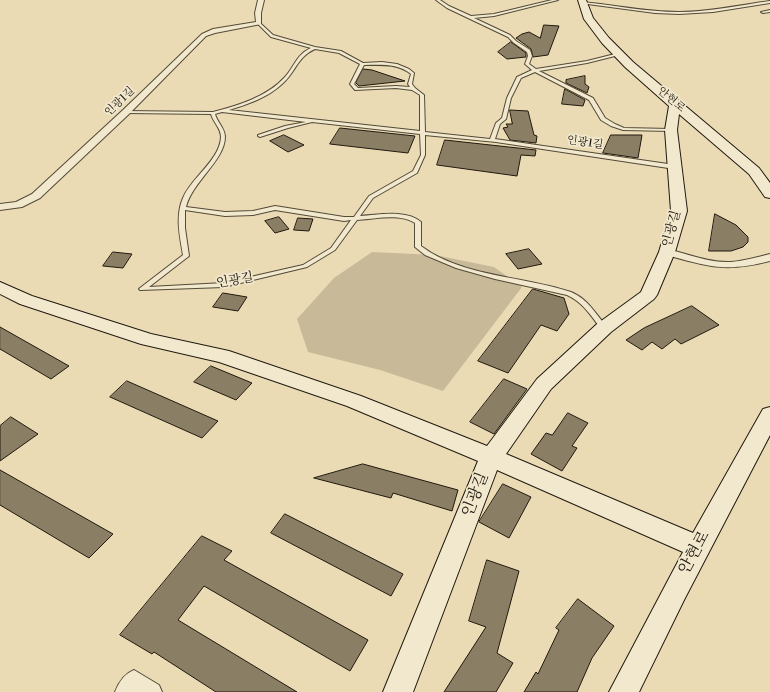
<!DOCTYPE html>
<meta charset="utf-8">
<style>
body{margin:0}
canvas{display:block;background:#eadbb4}
</style>
<canvas width="770" height="692"></canvas>
<script>
const c = document.querySelector('canvas').getContext('2d');
c.lineJoin = 'round';
function fillPath(path, color) {
  c.fillStyle = color;
  c.fill(path, 'evenodd');
}
function stroke(path, color, width, dash) {
  c.strokeStyle = color;
  c.lineWidth = width;
  c.lineCap = dash ? 'butt' : 'round';
  c.setLineDash(dash || []);
  c.stroke(path);
}
function write(font, color, halo, rows, align = 'center') {
  c.font = font + ' "Libre Bodoni","Noto Serif KR",serif';
  c.lineWidth = 3.5;
  c.setLineDash([]);
  c.textBaseline = 'middle';
  c.strokeStyle = halo;
  c.fillStyle = color;
  for (const [text, x, y, turn = 0] of rows) {
    c.save();
    c.translate(x, y);
    c.rotate((+turn || 0) * Math.PI / 180);
    c.textAlign = isNaN(turn) ? turn : align;
    if (halo) c.strokeText(text, 0, 0);
    c.fillText(text, 0, 0);
    c.restore();
  }
}
fillPath(new Path2D(`
 M372,252L435,255L494,267L522,287L443,391L380,370L308,352L297,319L334,278Z`), '#c8ba98');
const building = new Path2D(`
 M544,25L559,26L548,55L533,57L531,49L516,38L522,34L529,32L540,38Z
 M511,42L526,53V57L507,59L498,52Z
 M363,69L372,70L405,81L359,86L356,83Z
 M585,76V84L589,87L587,93L566,83V80Z
 M565,89L585,100L583,106L562,104Z
 M510,110L528,111L534,135L537,136L536,143L510,140L503,128L508,127L506,124H512Z
 M340,128L415,136L408,153L330,144Z
 M284,135L304,145L288,152L270,141Z
 M611,135H642L638,158L603,153Z
 M445,140L536,150L535,156L521,155L517,176L437,165Z
 M715,214L736,225L748,237V242L743,247L731,251H709Z
 M279,217L289,229L275,233L265,221Z
 M298,218L313,219L309,231L294,230Z
 M529,249L542,264L518,269L506,254Z
 M113,252L132,254L123,268L103,266Z
 M533,289L564,298L569,314L557,331L541,325L508,373L478,361Z
 M223,293L247,297L238,311L213,307Z
 M692,306L719,325L681,344L675,339L662,349L652,342L642,350L626,340L644,328Z
 M0,327L69,366L51,379L0,349Z
 M211,366L252,383L236,400L194,382Z
 M504,379L527,389L494,434L470,422Z
 M127,381L218,421L202,438L110,397Z
 M568,413L588,423L572,446L577,448L562,471L531,454L546,433L552,435Z
 M11,417L38,434L0,461V426Z
 M363,464L458,490L452,511L393,493L391,498L314,478Z
 M0,470L113,534L89,558L0,505Z
 M503,484L531,497L509,538L479,522Z
 M285,514L403,574L391,596L271,533Z
 M202,536L232,551L224,560L368,640L350,671L204,586L178,620L297,692H216L154,652L152,654L120,635Z
 M487,560L519,571L497,653L513,663L496,692H444L486,627L469,621Z
 M578,599L614,626L592,658L577,692H524L536,672L538,674L559,630L556,628Z`);
fillPath(building, '#8a7e65');
stroke(building, '#21190f', 1);
const lane = new Path2D(`
 M436,0H440L449,6L471,16L494,14L552,0H558L494,16L474,18L510,35L516,41L530,50L532,56L529,64L536,69L587,61L619,53V55L587,63L539,71L593,98L605,118L615,124L624,128L671,129L673,130L671,131L623,130L611,126L601,120L589,100L535,72L521,78L511,98L506,119L500,124L495,139L675,165L678,167L675,169L496,142L425,135V155L417,173L373,198L360,216C378,215 406,209 421,222V246C462,277 524,276 571,292C588,299 595,313 606,326L607,328L606,330H602C591,316 583,302 567,295L495,279L456,268L425,255L415,247V223C399,213 376,219 357,220L335,250L307,267L224,287L140,290L139,289L140,288L183,255C180,237 175,216 183,198C191,178 220,160 221,137C221,128 213,122 211,114L126,113H124V111L213,112C237,106 267,97 285,77C295,66 296,55 311,48L271,37L258,24L259,22L273,35L315,47L341,51L363,63L382,62L397,64L409,69L414,73L412,84L415,88L424,95L425,132L490,139L496,123L502,118L507,98L517,77L532,70L525,64L528,56L527,52L514,43L508,37L447,8ZM315,49L339,53L360,64L350,84L355,90L396,88L412,90L420,95V131L229,110C248,104 267,98 282,84C296,72 297,57 315,49ZM364,65C381,65 397,63 411,74L408,84L410,87L396,86L358,88L354,84ZM222,112L306,122L285,126L258,135V136L260,137L288,128L312,122L420,134L421,155L413,171L369,196L354,217H344L275,206L253,211L225,212L186,207C192,182 225,160 225,137C225,128 217,122 215,114ZM185,210L225,216L253,215L275,210L344,221L351,220L331,248L303,265L224,283L149,287L189,256L185,228Z
 M770,1V3L713,12L679,14L655,13L580,3L582,2C614,5 647,12 679,12C710,12 740,5 770,1Z
 M770,10V12L763,13L761,12Z`);
const street = new Path2D(`
 M258,0H264L261,13V24L215,33L206,36L129,114L40,198L22,207L0,210V204L16,202L32,194L123,110L202,34L213,29L256,22L255,13Z
 M667,249C688,254 709,263 731,262C744,261 757,257 770,254V261C724,273 707,266 663,254L661,252L663,250Z
 M134,670L159,685L162,692H115C119,682 124,674 134,670Z`);
const secondary = new Path2D(`
 M578,0H586L593,18L609,38L633,62L759,168L770,183V198L765,197L749,174L679,114L677,130L687,211L675,252L657,295L654,299L611,332L551,389L506,454L693,533L763,409L770,407V435L684,600L639,692H609L683,552L497,470L413,692H383L478,461L347,406L219,362L141,344L20,304L0,294V282L32,296L151,334L229,351L361,396L487,446L537,379L597,324L641,292L659,252L671,211L665,130L669,106L625,67L602,43L584,19Z`);
stroke(lane, '#534a38', 2);
stroke(street, '#534a38', 2);
stroke(secondary, '#21190f', 2);
fillPath(lane, '#f1e8ce');
fillPath(street, '#f1e8ce');
fillPath(secondary, '#f1e8ce');
write('11px', '#21190f', '#f1e8ce', [
 ["안현로",671,100,40],
 ["인광1길",120,102,-44],
 ["인광1길",585,143,8]
]);
write('13px', '#21190f', '#f1e8ce', [
 ["인광길",672,229,-75],
 ["인광길",235,281,-10]
]);
write('16px', '#21190f', '#f1e8ce', [
 ["인광길",476,495,-69],
 ["안현로",695,553,-61]
]);
</script>
